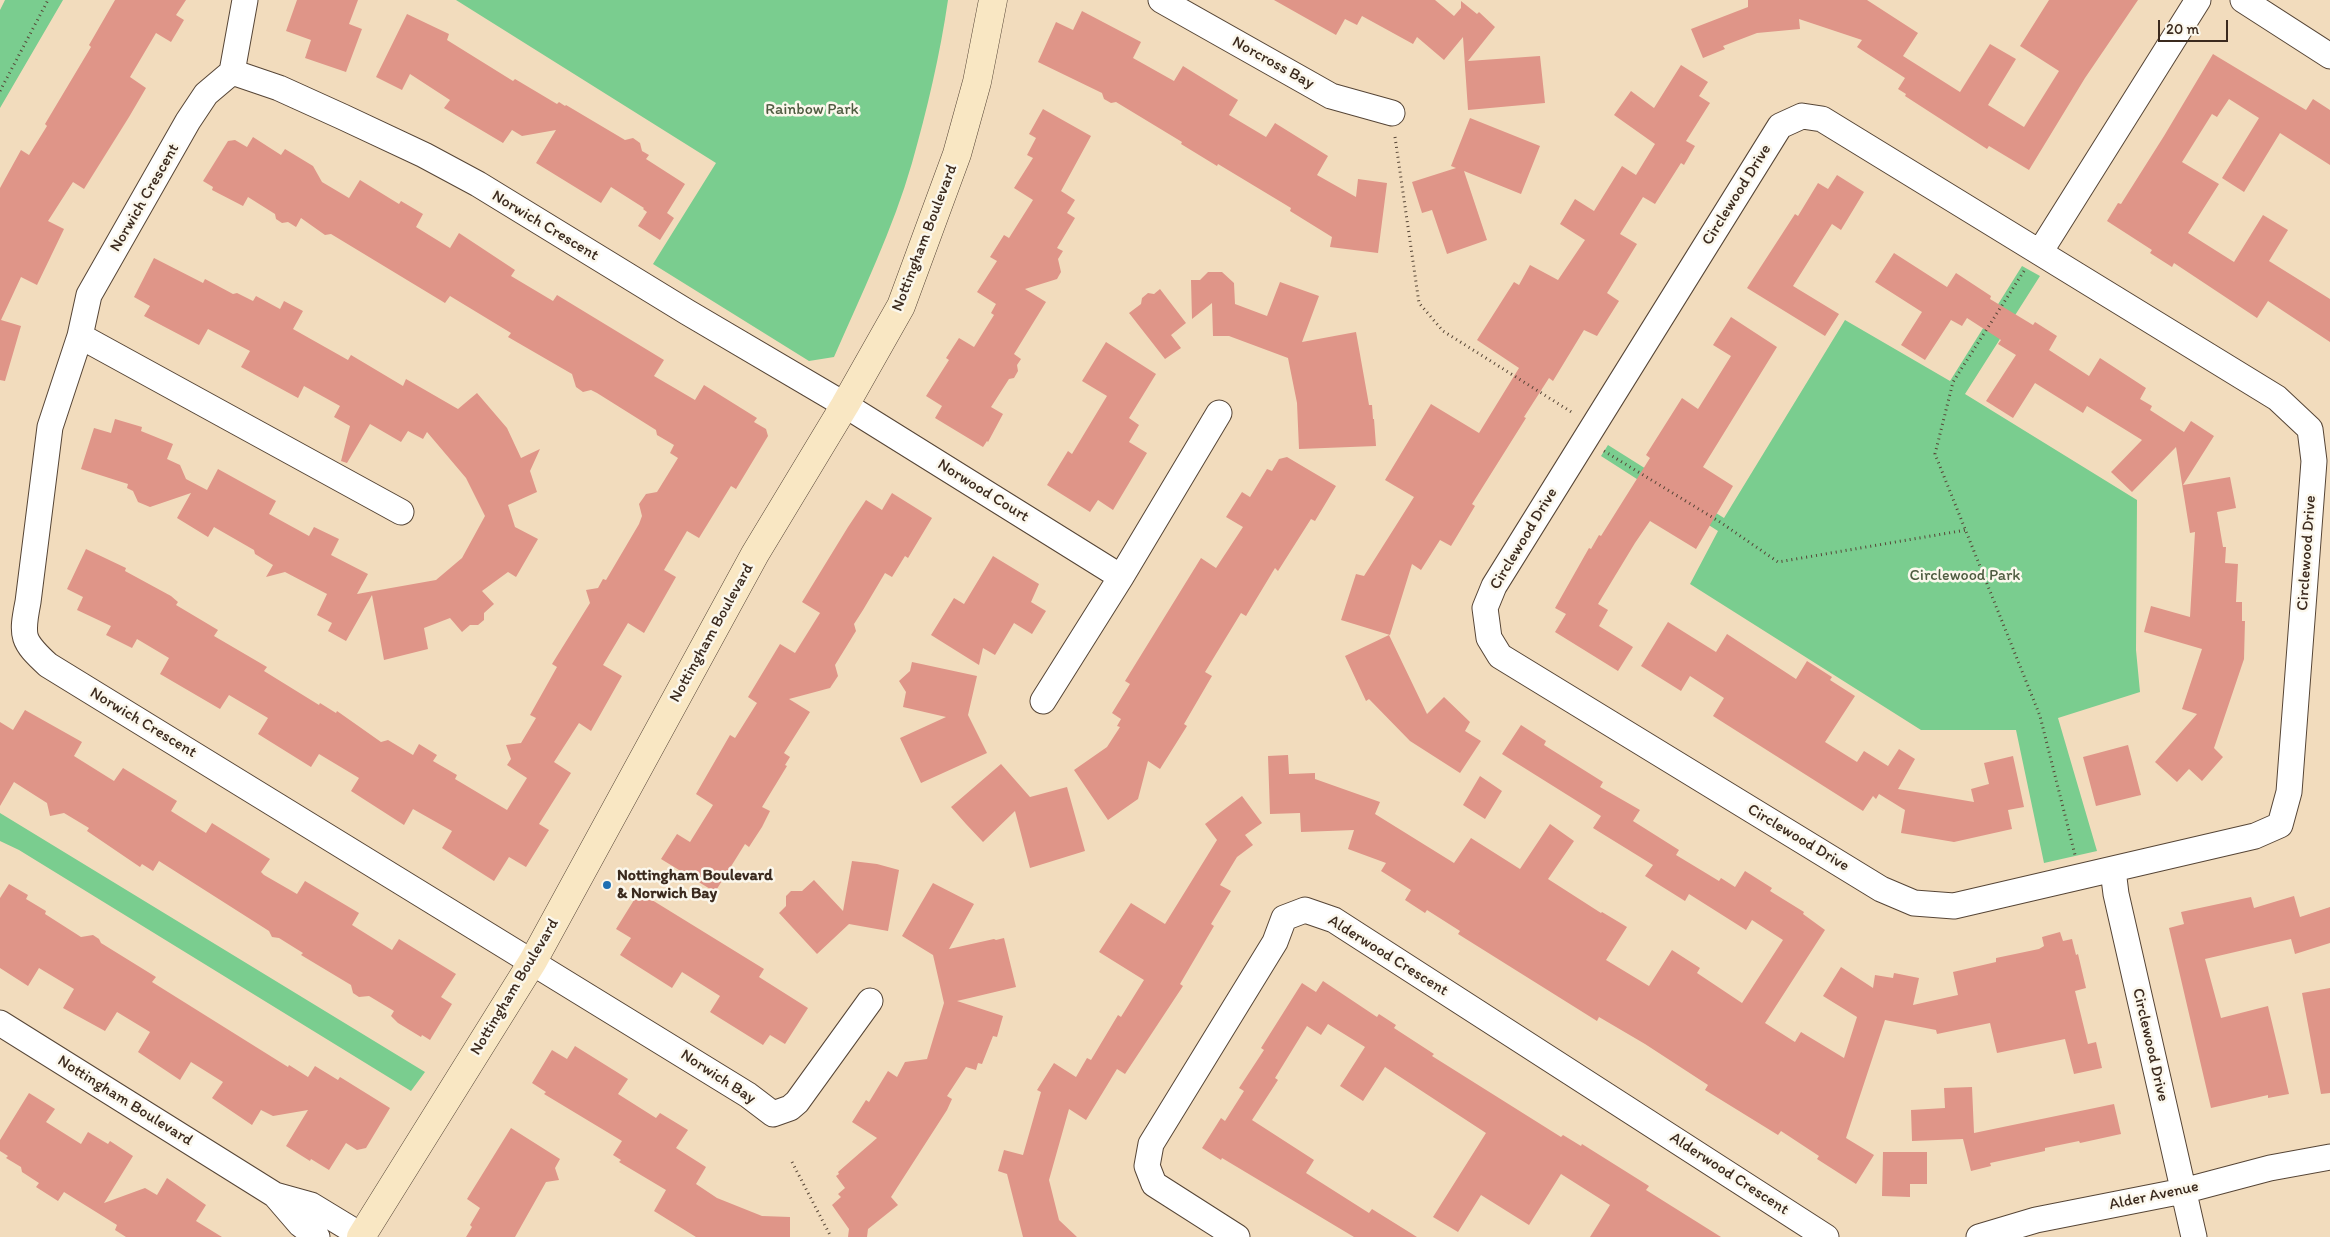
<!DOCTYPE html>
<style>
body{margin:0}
#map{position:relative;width:2330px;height:1237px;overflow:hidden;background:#f2dcbd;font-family:Itim,sans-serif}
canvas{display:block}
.scale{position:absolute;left:2158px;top:20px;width:70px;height:22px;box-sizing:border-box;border:2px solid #3b2a1e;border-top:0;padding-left:6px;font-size:15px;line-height:18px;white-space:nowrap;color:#3b2a1e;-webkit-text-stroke:4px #fbf7ec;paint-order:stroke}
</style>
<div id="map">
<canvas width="2330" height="1237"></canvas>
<div class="scale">20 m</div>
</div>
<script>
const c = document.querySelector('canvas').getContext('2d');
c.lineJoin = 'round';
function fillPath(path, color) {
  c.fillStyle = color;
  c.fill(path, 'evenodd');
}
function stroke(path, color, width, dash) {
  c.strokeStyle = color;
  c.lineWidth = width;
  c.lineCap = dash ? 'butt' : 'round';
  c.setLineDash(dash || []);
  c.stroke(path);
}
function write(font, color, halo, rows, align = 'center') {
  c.font = font + ' Itim,sans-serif';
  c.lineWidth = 5;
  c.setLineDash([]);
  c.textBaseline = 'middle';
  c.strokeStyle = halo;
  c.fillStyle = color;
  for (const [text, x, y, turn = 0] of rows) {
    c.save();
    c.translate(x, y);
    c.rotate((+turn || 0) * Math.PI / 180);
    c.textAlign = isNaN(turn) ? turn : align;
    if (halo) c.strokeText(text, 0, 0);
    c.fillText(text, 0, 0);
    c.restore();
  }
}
fillPath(new Path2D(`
 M5,0H63L0,108V10Z
 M456,0H948C940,55 927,110 912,163C893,229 862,293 834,357L809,361L653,264L716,163Z
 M2022,266L2040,276L1965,394L2137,500L2136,650L2140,692L2058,718L2097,851L2044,863L2016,730H1921L1690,584L1718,531L1601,456L1608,445L1724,518L1845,320L1950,381Z
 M0,813L425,1072L411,1091L19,850L0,841Z`), '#7acd8f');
fillPath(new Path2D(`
 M115,0H186L176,15L184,20L171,42L156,33L130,77L146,88L129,117L84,189L73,182L48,221L64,229L37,285L21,277L1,320L21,326L5,381L0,380V188L21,150L29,155L47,126L45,124L91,47L89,45Z
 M297,0H358L349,24L362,29L346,72L305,58L311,40L286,31Z
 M1274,0H1435L1454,16L1461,8V1L1477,14L1479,12L1495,27L1468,61L1540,56L1545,103L1468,110L1463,37L1444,60L1417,37L1413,44L1362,16L1357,25L1345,19L1336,35Z
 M1748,0H1867L1918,33L1903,56L1960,92L1990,44L2016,59L1988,105L2024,127L2059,71L2020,46L2049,0H2138L2085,78L2029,170L1989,146L1987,149L1905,96L1906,94L1898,89L1905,78L1857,47L1862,40L1799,19L1800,29L1757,33L1723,46L1725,49L1703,58L1691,29L1748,7Z
 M1082,11L1141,42L1133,58L1174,81L1183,66L1238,100L1229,115L1266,137L1275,123L1328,156L1317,175L1356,197L1358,179L1387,183L1378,253L1330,247L1332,237L1290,211L1291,208L1218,164L1217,166L1181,144L1182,142L1116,102L1111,103L1104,99L1102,93L1038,62L1056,22L1073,30Z
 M407,14L449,34L447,40L513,81L515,79L557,104L559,102L565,106L566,105L625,140L633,138L640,143L642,151L649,155L646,159L685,184L667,213L674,218L660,240L638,226L647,212L643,209L644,208L611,187L601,203L536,163L556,130L522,136L512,130L503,143L444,108L450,100L410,74L402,90L376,77Z
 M2213,54L2306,110L2313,99L2330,110V165L2280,133L2244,192L2222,178L2259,118L2229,99L2217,117L2212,114L2182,162L2219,184L2188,233L2234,262L2263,215L2288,230L2269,261L2330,299V342L2268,301L2257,318L2174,263L2172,267L2150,253L2152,250L2107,221L2118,203L2121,204L2164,136Z
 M1681,65L1708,82L1699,96L1710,103L1686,141L1695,146L1684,165L1681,163L1655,204L1643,197L1620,234L1637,244L1607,293L1619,301L1597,336L1584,330L1553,381L1549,378L1524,417L1526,418L1472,504L1475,506L1451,546L1440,540L1421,570L1412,564L1390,635L1341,620L1356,574L1364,576L1414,497L1385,480L1431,404L1479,433L1519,368L1477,340L1514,282L1519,285L1530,265L1558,280L1585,240L1560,224L1575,199L1594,211L1622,166L1636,175L1655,144L1614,115L1631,91L1654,108Z
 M1043,109L1091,136L1061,191L1075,200L1067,213L1075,218L1057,248L1063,251L1058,259L1061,272L1057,279L1025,289L1046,302L1014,354L1021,359L1017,365L1018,371L1014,378L1009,379L991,407L1003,414L988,442L987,441L983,447L935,418L942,406L926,396L949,360L946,358L959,338L974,347L994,315L991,313L996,304L977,292L997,261L990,257L1004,235L1009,238L1033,200L1014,188L1033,158L1027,155L1036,138L1029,134Z
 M1470,118L1540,146L1521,194L1464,171L1487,240L1447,254L1432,210L1422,213L1412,182L1456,168L1451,166Z
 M253,137L281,155L285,149L313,166L322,182L349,198L360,180L399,204L401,201L423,214L416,227L450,248L459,233L515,270L511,276L553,301L557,295L664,360L654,376L695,400L704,385L757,418L754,422L766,429L768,436L736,489L731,486L699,538L687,531L664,570L676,577L644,633L628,623L603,665L622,676L591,731L579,723L554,762L571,773L539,824L549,830L526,867L509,857L494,881L442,848L452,831L413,809L404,825L351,791L359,778L319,754L311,767L258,734L268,718L229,695L220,709L160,674L169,658L137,639L132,648L106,635L111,626L77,610L83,597L67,589L86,549L126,568L125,571L171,596L178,602L176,605L218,630L214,636L267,667L264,671L319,705L320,703L336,713L337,711L381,742L388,740L413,755L419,744L437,755L433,761L457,775L455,779L507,810L527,778L507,765L511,759L506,745L521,743L536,718L530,715L557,667L552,664L590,603L586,590L598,588L603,579L606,580L639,524L642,516L639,504L646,494L657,492L678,458L670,453L674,445L657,435L656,430L597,393L591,390L583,392L576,387L572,374L508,337L511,333L450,296L445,303L331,234L325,235L301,218L296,227L288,222L282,223L276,219L275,214L248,197L243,206L212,190L213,187L203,181L228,141L235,140L247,147Z
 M1837,175L1864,192L1841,230L1832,224L1793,286L1839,314L1825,336L1747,288L1795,214L1798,216L1818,183L1828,189Z
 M1894,253L1947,287L1956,273L1991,296L1990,299L2033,325L2035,322L2057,336L2049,350L2089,376L2100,358L2146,388L2140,399L2152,406L2150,410L2184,432L2191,421L2214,436L2183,485L2230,477L2236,508L2217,512L2223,547H2226L2225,563L2238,564L2236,602H2242V621H2245L2244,659L2214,748L2223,757L2202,781L2189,769L2177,782L2155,762L2197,714L2182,709L2202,649L2144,632L2151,606L2190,617L2195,532L2190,533L2176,447L2132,492L2111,472L2142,440L2087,406L2083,413L2035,383L2013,418L1986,401L2016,355L1998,344L2001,340L1967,318L1962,326L1951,320L1925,360L1901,345L1922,312L1875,282Z
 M154,258L203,283L205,279L233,294L237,293L253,301L256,296L280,309L284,301L303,311L293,329L348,360L351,355L403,386L406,379L458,409L477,393L507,428L521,458L540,449L530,471L537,492L508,505L515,527L538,539L516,577L508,572L482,591L494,604L484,613V620L478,625H470L462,632L450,618L424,628L428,649L384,660L372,595L346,641L328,631L332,623L317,615L327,594L285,572L266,577L273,565L255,554L254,550L214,527L208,537L177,518L191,493L150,507L138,502L133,491L127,488L128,484L81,469L94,428L111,433L115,419L142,427L141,431L173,444L167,459L180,465L186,479L207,490L218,469L276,501L269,514L309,536L314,527L339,539L331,555L368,574L357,594L436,580L462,558L485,516L466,478L427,432L423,439L408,431L401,442L370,424L347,463L341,461L350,426L334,417L340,406L304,386L298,398L241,367L250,351L208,329L199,345L144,316L150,306L134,297Z
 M1208,272H1222L1234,283L1235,304L1267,316L1280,282L1319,296L1302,342L1356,332L1369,405H1372L1373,419H1374L1376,446L1299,449L1297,403L1288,358L1229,336H1213L1212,303L1192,319L1191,280H1200Z
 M1160,289L1186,323L1171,335L1181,348L1165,359L1129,313L1141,304L1142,298L1148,293L1154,294Z
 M1731,317L1777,347L1703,467L1733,486L1696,549L1650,521L1635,543L1598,604L1608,610L1599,626L1633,647L1618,671L1555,632L1566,614L1555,608L1589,548L1591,549L1599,535L1601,536L1650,458L1646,455L1682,398L1698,409L1731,356L1713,345Z
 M1106,342L1156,374L1129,418L1139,425L1129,442L1147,453L1113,510L1098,500L1090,512L1047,485L1068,451L1072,454L1107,396L1082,381Z
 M1287,457L1336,486L1315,521L1311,519L1278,571L1275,568L1246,616L1241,613L1205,672L1212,676L1184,724L1187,726L1160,769L1148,761L1138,799L1108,820L1074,770L1107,747L1120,727L1117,726L1121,719L1112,713L1130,684L1125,681L1201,558L1216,568L1243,527L1226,517L1242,492L1250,497L1267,469L1272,471L1279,459Z
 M892,493L932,518L908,558L905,556L892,577L885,573L863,610L854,624L856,631L835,665L838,676L830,688L789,699L810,712L784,753L790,757L785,765L787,766L762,807L770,811L762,827L749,847L745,844L715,892L661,859L677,834L690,842L713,805L696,794L730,735L735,738L757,703L748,697L780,644L795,653L820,613L802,602L848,527L866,500L882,510Z
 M993,556L1039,584L1031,602L1046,611L1032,634L1014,623L995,655L983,648L979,665L931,635L954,598L964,604Z
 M1668,622L1716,652L1727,634L1796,679L1807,661L1832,677L1830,680L1855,696L1825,742L1857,762L1864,751L1888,766L1899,749L1915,759L1898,789L1974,802L1971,789L1989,784L1984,763L2013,756L2024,807L2008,810L2012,829L1954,842L1901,833L1905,810L1879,794L1876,799L1873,796L1863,811L1713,716L1724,698L1690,676L1681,691L1641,666Z
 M1389,635L1427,714L1444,697L1470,722L1465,731L1481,741L1460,773L1410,741L1369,699L1366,701L1345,656Z
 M912,662L977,676L968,715L987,753L921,783L900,738L946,717L903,707L906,692L899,681L910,671Z
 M25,710L82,742L74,756L114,781L123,768L177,801L171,811L206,833L212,823L270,859L261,872L264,875L297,894L305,881L359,913L352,925L392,950L399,939L456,974L441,997L452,1004L430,1040L422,1035L421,1037L398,1023L391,1016L394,1011L369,996L359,997L353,993L351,985L301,955L303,953L279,938L272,937L269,931L159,861L153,871L142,864L140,867L87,831L89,828L64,813L50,816L47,803L14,782L0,806V722L13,730Z
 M1521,725L1546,741L1544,745L1603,782L1600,787L1640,810L1633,821L1679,850L1676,855L1719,881L1721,878L1735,887L1745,871L1772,888L1770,891L1804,912L1803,914L1825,930L1765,1023L1795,1042L1801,1032L1844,1058L1857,1017L1823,996L1841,967L1873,988L1875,975L1893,978L1894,973L1919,978L1913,1005L1958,995L1953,972L1996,962V958L2039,949L2044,946L2042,937L2060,932L2063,941L2072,939L2076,955L2078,954L2086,988L2075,991L2088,1044L2096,1042L2102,1068L2074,1074L2065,1039L1997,1053L1990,1023L1937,1034L1936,1030L1885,1020L1846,1138L1874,1155L1856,1184L1817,1159L1819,1156L1781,1131L1778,1135L1705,1090L1708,1085L1645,1044L1599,1017L1597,1021L1458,934L1460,931L1427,910L1425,913L1405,900L1411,890L1381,871L1386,863L1348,849L1354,830L1301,832L1300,813L1270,814L1268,756L1288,755L1289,774L1315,773V779L1380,802L1375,814L1454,863L1471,838L1520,869L1550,824L1574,841L1548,879L1601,913L1602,912L1627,927L1606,960L1649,986L1672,950L1700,968L1697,973L1742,1003L1783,940L1752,920L1746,930L1689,894L1685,901L1645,876L1653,865L1593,828L1601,816L1502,754Z
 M2128,745L2141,795L2096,806L2083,757Z
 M1001,764L1030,797L1067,787L1085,851L1030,868L1015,811L983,842L966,824L951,807Z
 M1480,776L1502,791L1485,819L1463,805Z
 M1242,796L1262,823L1245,835L1253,845L1237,857L1220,885L1231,891L1211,924L1214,926L1180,984L1183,986L1125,1074L1117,1069L1086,1120L1069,1109L1049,1180L1059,1220L1077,1237H1023L1007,1174L998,1171L1004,1150L1023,1155L1041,1092L1037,1090L1054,1063L1076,1077L1087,1058L1091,1060L1118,1015L1121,1017L1144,980L1099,952L1131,903L1165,924L1217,840L1205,824Z
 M852,861L877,864L899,870L888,931L849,924L817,954L779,913L786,906V896L791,891H802L814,880L843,911Z
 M933,883L974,904L949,949L994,939L996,940L1004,938L1016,987L957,1001L1003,1016L997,1037L993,1036L982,1064L978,1063L976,1070L966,1067L947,1096L952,1099L947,1110L891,1197L898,1205L868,1229L867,1237H848L849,1229L832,1205L841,1197L838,1194L845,1188L836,1176L839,1174L838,1172L877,1138L852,1122L866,1100L869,1102L888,1071L897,1077L905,1062L927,1059L944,1003L933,955L902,936Z
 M9,884L28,895L26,899L46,911L45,914L81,937L93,935L99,939L101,943L156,977L152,982L288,1067L289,1065L308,1077L315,1066L338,1080L340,1077L390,1108L366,1148L357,1150L346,1143L329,1170L311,1159L310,1161L286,1146L308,1110L273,1116L261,1110L252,1125L212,1098L223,1082L191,1062L180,1080L138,1052L150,1032L117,1012L105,1031L63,1008L74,989L39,968L28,986L0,968V898Z
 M639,892L764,969L759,977L808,1008L785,1044L770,1035L763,1045L710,1012L720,996L682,972L672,988L620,955L631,938L616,929Z
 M2294,896L2300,917L2330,907V943L2295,954L2291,939L2205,959L2221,1018L2268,1006L2289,1094L2268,1098V1095L2211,1108L2169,928L2184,924L2181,912L2251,897L2254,908Z
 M1323,981L1377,1017L1379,1014L1396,1025L1394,1028L1434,1054L1432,1056L1561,1137L1563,1135L1581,1146L1582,1144L1649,1186L1646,1190L1721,1237H1590L1610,1205L1561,1174L1529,1225L1481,1195L1458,1232L1433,1217L1486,1133L1385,1067L1363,1101L1340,1086L1365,1047L1328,1024L1321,1035L1307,1026L1275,1078L1278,1080L1252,1120L1314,1160L1306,1173L1369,1213L1372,1209L1417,1237H1354L1222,1158L1221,1160L1202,1148L1221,1118L1225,1121L1244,1091L1239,1088L1264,1050L1261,1048L1302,983L1316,992Z
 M2330,988V1093L2321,1094L2302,993Z
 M575,1046L628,1079L618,1094L656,1118L660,1113L688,1130L676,1148L706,1167L696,1184L717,1198L762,1216L790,1217V1237H696L654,1211L666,1190L619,1162L621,1160L613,1155L622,1141L544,1094L546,1092L532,1083L552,1050L567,1059Z
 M1972,1087L1974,1133L2114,1104L2121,1134L2080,1143L2079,1141L2045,1148V1151L1990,1163L1991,1166L1971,1171L1963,1139L1912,1141L1911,1110L1945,1108L1944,1088Z
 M29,1093L55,1109L46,1122L81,1144L88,1132L108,1144L110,1141L133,1156L104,1203L145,1188L157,1195L167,1178L206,1205L196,1221L222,1237H126L115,1230L117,1225L64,1192L58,1201L36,1187L39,1183L22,1172L21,1167L6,1158L8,1156L0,1151V1140Z
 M511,1128L560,1159L555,1168L559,1180L546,1182L515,1237H466L472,1227L470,1225L480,1208L467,1199Z
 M1883,1152H1927V1184H1910V1197L1882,1196Z`), '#df9588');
const street = new Path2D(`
 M1161,0L1331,96L1392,113
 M2243,0L2330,56
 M232,72L245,0
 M1802,116L1822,119L2277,398L2310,429L2314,461L2289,792L2280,825L2255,836L1954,906L1914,903L1881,889L1500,656L1489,638L1485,608L1494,586L1780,126Z
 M2040,252L2198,0
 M80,336L401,512
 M1043,701L1121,577L1219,413
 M2113,870L2116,894L2194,1237
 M870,1001L797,1102L790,1108L773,1114L748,1095L48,665C22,641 21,637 28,602L50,427L80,336L89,295L188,121L206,94L232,72L279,88L343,117L424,155L478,184L687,312L845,405L1121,577
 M0,1023L275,1195L300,1224L317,1237
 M275,1195L311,1205L362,1236
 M1237,1237L1154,1184L1147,1166L1151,1144L1275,942L1284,918L1305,910L1334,920L1826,1237
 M1979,1237L2036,1220L2183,1191L2270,1168L2330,1157`);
const secondary = new Path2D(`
 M361,1237L533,961L755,554L845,405L901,306L957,154L977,82L993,0`);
stroke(street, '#564536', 27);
stroke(secondary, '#564536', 29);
stroke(new Path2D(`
 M0,91L48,0
 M1395,137L1419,303L1443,331L1573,413
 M2024,271L1953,382L1935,454L2040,716L2075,855
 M1604,451L1720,522L1778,562L1966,530
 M792,1162L831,1237`), '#564536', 3, [1, 4]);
stroke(street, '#fff', 25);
stroke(secondary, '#f9e7c3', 28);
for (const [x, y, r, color] of [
 [607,885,5,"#1f6fb2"]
]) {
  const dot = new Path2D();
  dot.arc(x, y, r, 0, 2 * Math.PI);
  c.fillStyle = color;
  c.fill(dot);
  stroke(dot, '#fbf7ec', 2);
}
write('16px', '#3b2a1e', '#fbf7ec', [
 ["Norcross Bay",1273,63,29],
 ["Circlewood Drive",1737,195,-58],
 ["Norwich Crescent",145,198,-60],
 ["Norwich Crescent",545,226,31],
 ["Nottingham Boulevard",925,238,-69],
 ["Norwood Court",983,491,32],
 ["Circlewood Drive",1524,539,-59],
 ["Circlewood Drive",2307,553,-86],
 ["Nottingham Boulevard",712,633,-61],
 ["Norwich Crescent",143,723,31],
 ["Circlewood Drive",1798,838,31],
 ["Alderwood Crescent",1388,956,32],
 ["Nottingham Boulevard",515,987,-59],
 ["Circlewood Drive",2150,1045,77],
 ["Norwich Bay",718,1077,33],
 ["Nottingham Boulevard",125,1101,32],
 ["Alderwood Crescent",1729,1174,33],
 ["Alder Avenue",2154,1196,-12]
]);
write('16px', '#4e5b40', '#fbf7ec', [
 ["Rainbow Park",812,110],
 ["Circlewood Park",1965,576]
]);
write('bold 16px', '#3b2a1e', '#fbf7ec', [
 ["Nottingham Boulevard",617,876],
 ["& Norwich Bay",617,894]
], 'left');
</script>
